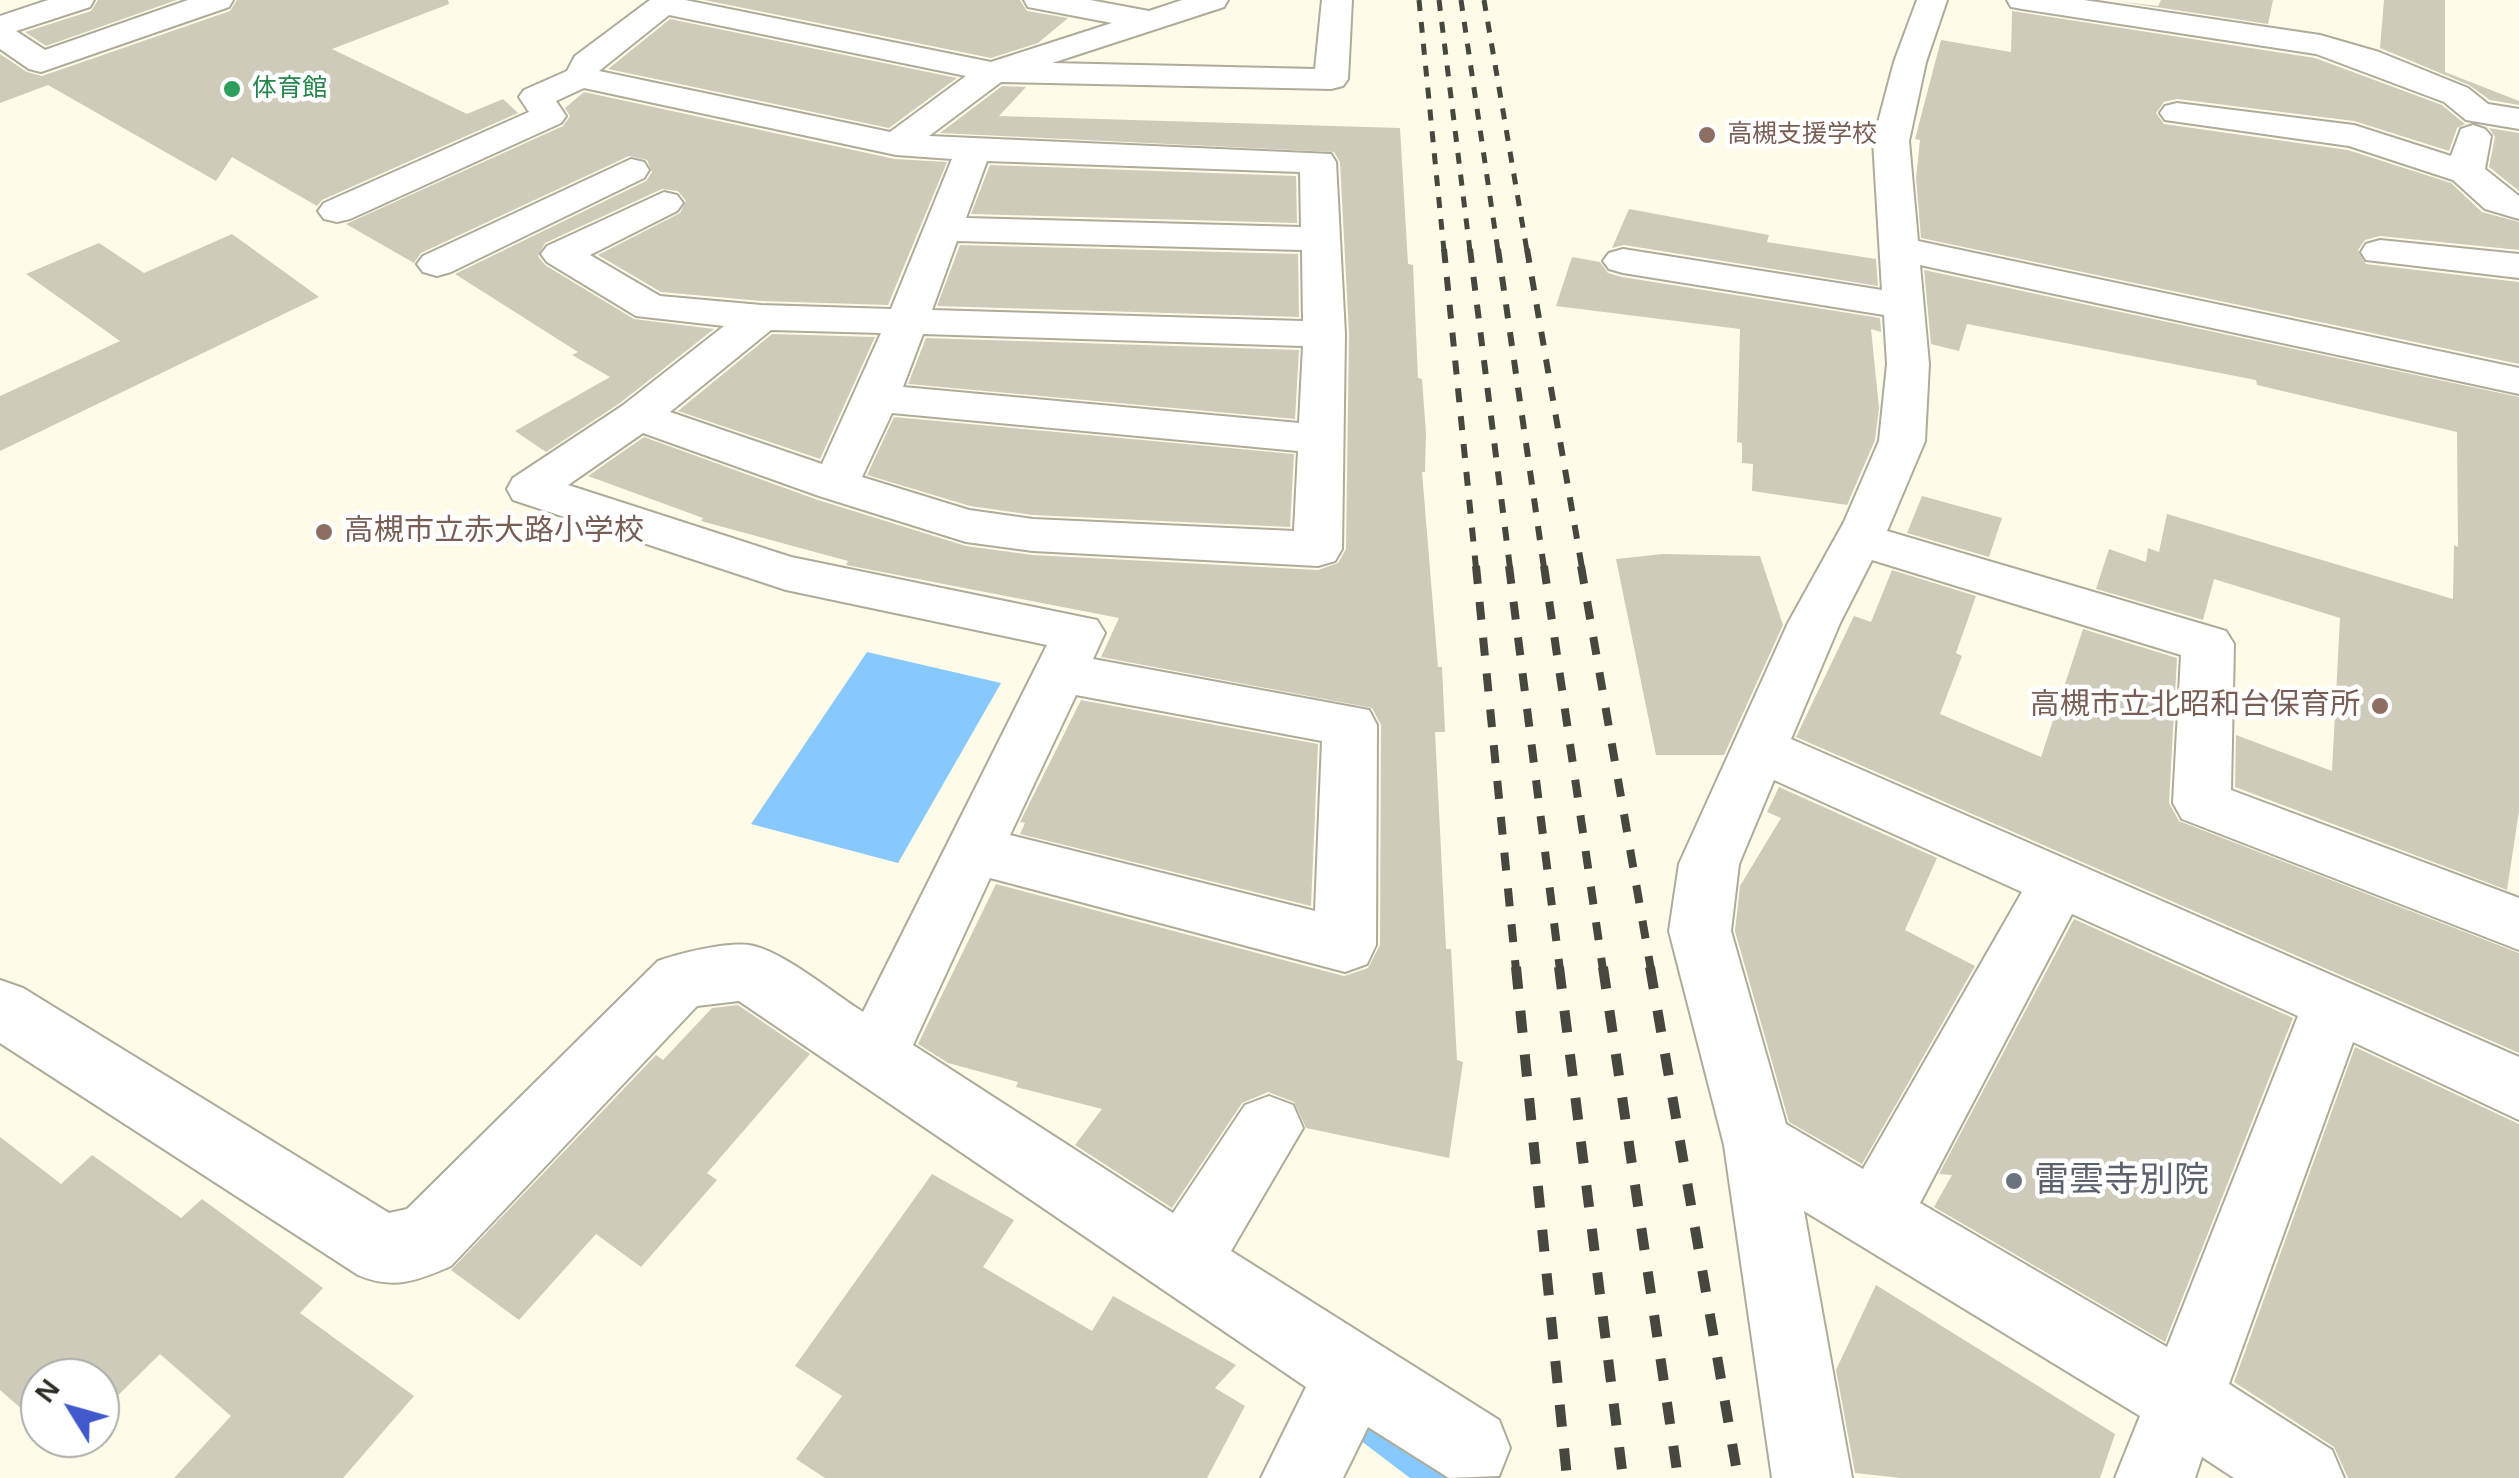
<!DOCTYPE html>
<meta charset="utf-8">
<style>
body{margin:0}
#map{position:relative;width:2519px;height:1478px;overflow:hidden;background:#fefbe9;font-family:Arial,sans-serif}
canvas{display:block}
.north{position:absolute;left:20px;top:1358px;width:100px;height:100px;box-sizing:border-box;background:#fff;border:2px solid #ababa8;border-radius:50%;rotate:307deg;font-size:28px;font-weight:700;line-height:40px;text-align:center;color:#2d2c25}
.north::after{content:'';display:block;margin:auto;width:35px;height:45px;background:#4159cc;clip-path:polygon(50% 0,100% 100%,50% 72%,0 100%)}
</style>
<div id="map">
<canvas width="2519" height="1478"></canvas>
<div class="north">N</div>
</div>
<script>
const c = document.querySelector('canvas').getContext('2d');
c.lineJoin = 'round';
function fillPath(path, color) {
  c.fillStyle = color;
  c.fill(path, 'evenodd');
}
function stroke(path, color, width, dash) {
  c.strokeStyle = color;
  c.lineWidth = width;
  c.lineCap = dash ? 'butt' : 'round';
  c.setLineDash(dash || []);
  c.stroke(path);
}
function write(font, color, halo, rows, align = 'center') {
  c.font = font + ' Arial,"Noto Sans JP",sans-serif';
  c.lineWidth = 9;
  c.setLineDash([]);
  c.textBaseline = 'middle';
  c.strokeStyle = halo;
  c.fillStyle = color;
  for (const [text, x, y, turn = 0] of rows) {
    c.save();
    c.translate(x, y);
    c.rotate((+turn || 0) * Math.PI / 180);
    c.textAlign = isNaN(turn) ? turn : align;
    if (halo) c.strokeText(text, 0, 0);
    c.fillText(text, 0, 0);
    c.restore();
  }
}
fillPath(new Path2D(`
 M867,652L1001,683L898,863L751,824Z`), '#87c8fd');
fillPath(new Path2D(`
 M1346,1398L1444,1468L1448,1478H1410L1336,1422L1332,1412L1336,1402Z`), '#87c8fd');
fillPath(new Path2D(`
 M98,0H177L46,46L25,32L91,11Z
 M237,0H448L449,4L332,49L467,114L503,99L518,113L322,200L317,206L232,157L216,181L48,85L0,103V54L27,72L42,76L230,11Z
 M704,0H1020L1027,11L1068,18L1038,43L991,58Z
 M2161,0H2273L2268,24L2116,1L2158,6Z
 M2384,0H2445V72L2519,101V105L2490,100L2469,85L2380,48Z
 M2012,11L2315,58L2442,105L2465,124L2457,128L2449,151L2354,121L2177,99L2164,102L2156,113L2164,124L2348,150L2451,183L2482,212L2519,222V250L2380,236L2365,240L2358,250L2366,264L2519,282V364L1921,238L1916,178L1920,140L1915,139L1941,40L2011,52Z
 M670,19L957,78L889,128L608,69Z
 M1002,86L1026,87L999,116L1400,128L1408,264L1413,265L1418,378L1422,379L1426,433L1425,472H1422L1438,667H1442L1445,732H1435L1446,949H1451L1457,1060L1463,1062L1449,1158L1306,1128L1294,1102L1268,1092L1242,1103L1172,1208L1075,1145L1102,1109L1016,1087L1018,1082L948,1063L918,1044L996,884L1344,976L1368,968L1380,945L1381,725L1372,708L1101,657L1119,618L846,565L848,561L701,521L703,518L588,476L644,437L818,500L966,546L1033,555L1318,570L1338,563L1346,549L1349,334L1340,162L1334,152L940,133Z
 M584,92L895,159L947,162L888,305L761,301L661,292L598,255L680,213L686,201L678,191L662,189L545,243L538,256L545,265L634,319L714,329L620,403L546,452L515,431L610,377L572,355L578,352L455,274L646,181L652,172L647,160L629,156L421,253L414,263L346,224L563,126L570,116L565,108Z
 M2489,128L2519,133V191L2489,167L2495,137Z
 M990,165L1296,176L1297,223L971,214Z
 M1629,209L1769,235L1767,242L1876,259L1878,286L1624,245L1612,248Z
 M232,234L319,297L0,451V396L120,341L26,274L99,243L144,273Z
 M960,245L1298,254L1299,317L937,306Z
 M1572,257L1600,262L1608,273L1622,277L1880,318L1881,332L1871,329L1879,408L1875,440L1847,505L1752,491L1753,464L1742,463V443L1737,442L1740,329L1556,306Z
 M1924,270L2519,397V811L2507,890L2235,787L2236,735L2332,771L2340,618L2214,579L2203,620L2096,589L2109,549L2146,562L2148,548L2159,552L2167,514L2453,599L2454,545L2458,547L2457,432L2257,385L2256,380L1967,324L1959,351L1931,344Z
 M772,334L875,337L820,459L678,411Z
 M926,338L1299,350L1295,419L908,384Z
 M894,417L1294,454L1290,527L1033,515L970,506L867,475Z
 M1922,496L2002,518L1989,557L1907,533Z
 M1663,554L1760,556L1783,625L1724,755H1656L1616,559Z
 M1892,570L1976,596L1956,653L1962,656L1940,714L2041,757L2083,629L2177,658L2169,803L2179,821L2519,953V1053L1796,737L1854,616L1871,622Z
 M1081,700L1318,744L1311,906L1020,834L1025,823L1020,822Z
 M1779,787L1937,858L1905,930L1975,966L1862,1164L1789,1122L1735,931L1740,886L1781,818L1767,812Z
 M2074,919L2293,1018L2165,1342L1934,1207L1952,1175L1939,1174Z
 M738,1005L810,1054L707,1173L717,1180L641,1267L596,1234L519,1320L451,1270L656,1055L663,1060L712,1008Z
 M2355,1047L2519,1124V1478H2348L2334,1447L2234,1382Z
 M0,1137L61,1184L92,1155L181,1218L202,1199L323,1288L300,1313L414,1396L343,1478H174L231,1416L160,1354L100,1413V1378H40V1425L0,1390Z
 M932,1174L1014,1220L983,1267L1092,1331L1113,1296L1236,1365L1215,1388L1245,1406L1207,1478H825L796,1459L842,1396L795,1366Z
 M1876,1285L2115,1434L2100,1478H1901L1855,1473L1836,1370Z`), '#cecbba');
const minor = new Path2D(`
 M48,0H94L90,7L16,31L45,50L188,0H233L229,7L41,72L29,69L0,49V16Z
 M650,0H685L991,62L1112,23L1028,7L1024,0H1090L1149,11L1182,0H1228L1224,7L1052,63L1315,69L1322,0H1352L1348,79L1343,86L1331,89L1001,82L929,136L1331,154L1336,162L1345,334L1342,549L1335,561L1318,566L1033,551L966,542L819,496L643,433L568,485L791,557L1097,620L1105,633L1093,659L1369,710L1377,725L1376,945L1367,964L1345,972L990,878L913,1045L1173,1213L1245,1105L1269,1096L1293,1105L1303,1128L1231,1251L1499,1420L1510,1448L1499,1476L1449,1478L1368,1427L1343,1478H1261L1306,1387L739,1001L697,1006L451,1266C417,1281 393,1290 358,1275L0,1043V980L23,988L389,1213L407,1209L658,961C680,953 726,942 749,945C782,950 834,994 863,1012L1047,645L786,590L513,500L507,489L513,478L622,406L724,326L636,316L547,262L541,254L547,246L664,192L677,195L683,203L677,211L590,255L660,296L761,305L891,309L952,159L896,155L584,88L556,101L566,116L561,123L350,219L337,222L324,219L318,211L324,203L529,112L519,97L524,90L567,71L575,56ZM669,15L966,76L890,132L599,71ZM987,161L1300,172L1301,227L966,218ZM957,241L1302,250L1303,321L932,310ZM771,330L881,333L822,464L670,412ZM923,334L1303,346L1299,423L903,387ZM892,413L1298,451L1294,531L1033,519L969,510L862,477ZM1076,695L1322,741L1315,911L1010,835Z
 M1917,0H1947L1926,62L1909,141L1918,241L2519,368V394L1920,265L1929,364L1925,441L1887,531L2226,631L2234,644L2231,790L2519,898V950L2182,819L2173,803L2181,655L1872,560L1840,623L1791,739L2519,1057V1120L2353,1042L2229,1384L2332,1450L2344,1478H2234L2202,1457L2195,1478H2115L2140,1416L1804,1211L1852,1478H1772L1724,1145L1669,931L1679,864L1788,623L1844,522L1879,441L1887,364L1884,315L1623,273L1609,269L1603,261L1609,253L1623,249L1882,290L1873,141L1894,62ZM1774,780L2022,892L1863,1169L1786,1124L1731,931L1739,864ZM2072,914L2298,1016L2167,1347L1920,1203Z
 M2007,0H2084L2320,35L2379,52L2468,88L2488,104L2519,109V129L2466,120L2444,102L2316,54L2022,9L2011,7Z
 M2177,103L2354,125L2451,156L2461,129L2473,125L2485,129L2491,136L2485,169L2519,196V219L2485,209L2453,180L2349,146L2165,120L2160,113L2165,106Z
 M631,159L644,162L649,170L644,178L451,272L437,276L423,272L417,264L423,256Z
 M2380,240L2519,254V278L2366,260L2361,252L2366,244Z`);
stroke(minor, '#aeab9a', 4);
fillPath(minor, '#fff');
stroke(new Path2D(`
 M1419,0L1444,251
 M1439,0L1470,251
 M1461,0L1498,251
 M1484,0L1527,251`), '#48473f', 5, [11, 11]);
stroke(new Path2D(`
 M1444,249L1476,568
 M1470,249L1510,568
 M1498,249L1544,568
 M1527,249L1582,568`), '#48473f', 6, [14, 14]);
stroke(new Path2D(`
 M1476,566L1516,970
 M1509,566L1560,970
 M1544,566L1603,970
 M1581,566L1651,970`), '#48473f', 8, [18, 18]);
stroke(new Path2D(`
 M1516,967L1567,1478
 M1559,967L1623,1478
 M1603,967L1678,1478
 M1650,967L1738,1478`), '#48473f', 10, [22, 22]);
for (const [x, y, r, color] of [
 [232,89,10,"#2e9e5b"],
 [1707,135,10,"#8d6e63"],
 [324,532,10,"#8d6e63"],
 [2380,706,10,"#8d6e63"],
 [2014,1181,10,"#6b7280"]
]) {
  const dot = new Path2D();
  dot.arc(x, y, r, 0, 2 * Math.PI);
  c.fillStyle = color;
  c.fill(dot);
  stroke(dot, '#fff', 4);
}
write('25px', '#27864d', '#fff', [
 ["体育館",252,89]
], 'left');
write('25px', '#785e54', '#fff', [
 ["高槻支援学校",1727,135]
], 'left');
write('30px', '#785e54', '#fff', [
 ["高槻市立赤大路小学校",344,532],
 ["高槻市立北昭和台保育所",2360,706,"right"]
], 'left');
write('35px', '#5b616d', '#fff', [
 ["雷雲寺別院",2034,1181]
], 'left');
</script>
